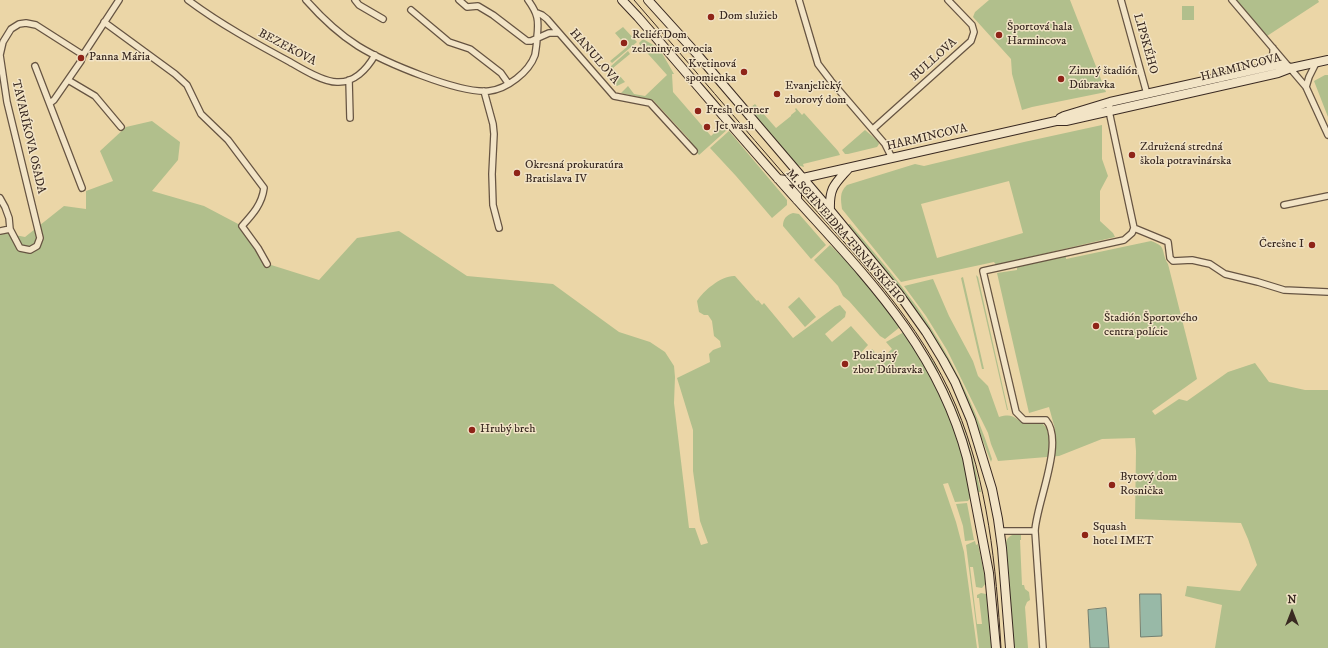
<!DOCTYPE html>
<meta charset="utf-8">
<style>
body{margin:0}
#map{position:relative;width:1328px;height:648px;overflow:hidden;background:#ebd6a7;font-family:"IM FELL DW Pica",serif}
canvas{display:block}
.north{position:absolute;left:1272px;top:592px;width:40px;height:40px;-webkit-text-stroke:3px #f2e4c6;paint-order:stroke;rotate:0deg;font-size:11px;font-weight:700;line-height:16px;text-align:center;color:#392921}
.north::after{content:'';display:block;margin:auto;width:14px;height:18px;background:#392921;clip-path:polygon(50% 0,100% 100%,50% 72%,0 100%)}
</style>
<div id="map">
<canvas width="1328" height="648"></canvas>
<div class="north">N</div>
</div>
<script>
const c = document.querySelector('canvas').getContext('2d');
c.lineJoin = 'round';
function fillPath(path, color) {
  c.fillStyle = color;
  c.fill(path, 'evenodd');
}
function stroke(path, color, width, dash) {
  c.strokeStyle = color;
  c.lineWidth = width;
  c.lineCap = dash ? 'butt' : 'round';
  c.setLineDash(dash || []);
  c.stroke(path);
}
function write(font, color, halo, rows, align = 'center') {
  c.font = font + ' "IM FELL DW Pica",serif';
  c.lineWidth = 3;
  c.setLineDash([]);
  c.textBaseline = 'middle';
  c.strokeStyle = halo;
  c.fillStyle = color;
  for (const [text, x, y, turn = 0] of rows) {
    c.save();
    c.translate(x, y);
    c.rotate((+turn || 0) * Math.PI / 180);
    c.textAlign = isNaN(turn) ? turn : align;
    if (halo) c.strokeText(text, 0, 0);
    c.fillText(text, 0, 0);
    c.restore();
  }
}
fillPath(new Path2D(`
 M989,0H1070L1106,92L1032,107L1022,110L1012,74L1011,59L973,17L975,12Z
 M1236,0H1318L1319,2L1267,36Z
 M1182,6H1194V20H1182Z
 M623,27L637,42L612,63L610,61L627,47L615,33Z
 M643,39L657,47L663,55L674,74H672L673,92L711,136L722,126L717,121L728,129L699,155L688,142L689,139L653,100L621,93L628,86L634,94L645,96L667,75L640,45L639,43Z
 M628,51L630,54L613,68L625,82L617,86L615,84L617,81L610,71V67Z
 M1325,75H1328V117L1314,81Z
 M755,104L776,128L791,116V115L796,111L795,109L796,108L802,115L804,113L838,151L840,155L803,164L804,167L797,165L750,111L751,107Z
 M152,121L180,142L178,160L152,191L204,206L242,226L268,264L319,280L357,238L399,231L467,276L553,284L619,332L650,342L665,352L674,366L675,377L674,403L689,528H695L701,545L708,543L700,521L693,471V430L677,378L710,362L709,354L713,350L721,347L720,341L714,336L712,321L708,315H704L699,312L697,301C703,291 722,275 735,276L757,301L758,300L762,305L764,303L793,338L835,307L840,305L846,312L845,317L825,334L832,342L851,326L868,345L858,356L861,359L872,349L881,359L892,349L886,342L904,332C937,381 965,438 970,498L968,501L955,502L948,483L943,484L956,522L964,552L977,648H0V232L25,237L64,206L86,209V191L113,181L100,151L126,127Z
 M1102,125V159L1108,176L1100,191V221L1113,233L1115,237L996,265L994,262L901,282L842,209C841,200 839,192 847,185L915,164L924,166L1024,142ZM1009,181L1023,233L937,258L921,204Z
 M865,130L878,141L879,144L877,147L848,154H845L842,150Z
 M729,131L787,200V205L772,218L736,176L710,148Z
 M793,213L799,214L826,245L811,259L783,226C783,218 787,215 793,213Z
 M848,224H850C873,251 896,278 917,307C949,353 975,405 992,459L991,462L967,400L902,293V292Z
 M1151,241C1168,247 1160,251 1168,264L1197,379L1152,411L1155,415L1179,399L1187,401L1228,372L1255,363L1269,382L1305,390H1328V648H1215L1222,605L1185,596L1187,586L1240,591L1257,565L1248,539L1241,523L1135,519L1136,451L1135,438L1102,439L1059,456L998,461L991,444L988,433L947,350L926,316L904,286L933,279L949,316L973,361L978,376L988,386L999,417C1016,412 1014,421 1027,423C1032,424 1038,423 1043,424L1049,431L1055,429L1049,407L1029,413L997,273L1017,270V267L1066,256V259Z
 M830,245C857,270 879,298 900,327L885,339L880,336L849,301L843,296L838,286L814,260Z
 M976,275L978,277L1008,410H1007Z
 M963,277L984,369H982L961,278Z
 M799,297L816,317L805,327L788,307Z
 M928,355C933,359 937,369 940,376C960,412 972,451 981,492H978C974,472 970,451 963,431C955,405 942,379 928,355Z
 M967,503L974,540L965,541L963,526L956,504Z
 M1021,534V540H1020L1022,585H1024L1025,589L1029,592L1030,600L1027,602L1025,607L1028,648H1013L1006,543C1007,535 1014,534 1021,534Z
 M975,541L976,545L978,544L986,583L982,588L976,587L973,567H970L977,624H982L979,598H977V595L981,593L986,594L988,596L992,648H979L966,545Z`), '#b1bf8c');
const water = new Path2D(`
 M1140,594H1161L1162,636L1141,637Z
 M1106,608L1109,648H1090L1088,610Z`);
fillPath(water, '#98b9a7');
stroke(water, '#727f71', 1);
const street = new Path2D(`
 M188,0C220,24 255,43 290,62C302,69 323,82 337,82C354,83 367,69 375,55
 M306,0C321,17 339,34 358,46C384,62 459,94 489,91C507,89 529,72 535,55C536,49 537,43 537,37C539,20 538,14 528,0
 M355,0L359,5L383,19
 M459,0L467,7L478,6L493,15L527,41H531L549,33H558
 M799,0L818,64L831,81L885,144L892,158
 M1121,0L1147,94
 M1232,0L1306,87L1328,135
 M411,10L449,42L470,49L501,73L508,83
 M537,13L542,15L547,19L614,96L650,103L694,151
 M104,22L175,74L187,85L201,114L228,140L264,188C262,204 253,214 242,226L258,248L267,264
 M35,66L82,188
 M1263,67C1270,61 1274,58 1273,48
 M68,80L95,96L121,127
 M349,80L350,118
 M1306,87L1309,77L1316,63
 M484,91L493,124L494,134L492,174L493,205L499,228
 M50,103L54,100L81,61L83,55L119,0
 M873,129L971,41L974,32L972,25L948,0
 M0,198L5,207L9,218L10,229L20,248L30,250L37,246L40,238L7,102L0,55L3,42L11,29L19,24L26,23L36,25L83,55
 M1284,205L1328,196
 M1134,228L1168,242L1170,258L1173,261L1192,260L1210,264L1225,274L1258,282L1284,290L1328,292
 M0,231L10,229
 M1000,531H1035
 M1043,648L1035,531C1036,504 1065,442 1046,420H1024L1016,412L983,271L1124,240L1132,233L1134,228L1109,111L1110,102`);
const secondary = new Path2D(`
 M622,0L638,17C686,72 733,128 781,182C858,269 936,341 967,458L989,573L996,648
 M648,0L696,53L830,210L899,294L926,332L943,360L955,382L971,420L992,489L998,519L1002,548L1010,648
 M1060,118L1064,116L1110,102L1276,65L1291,68
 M778,179L795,181L803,178L1056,121H1066L1278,73L1291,68L1328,60
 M797,200V189L803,178
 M830,210C829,187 835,184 849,168`);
stroke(street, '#665442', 8);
stroke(secondary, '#392921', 10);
stroke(street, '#f2e4c6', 5.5);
stroke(secondary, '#f2e4c6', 8);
stroke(new Path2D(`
 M634,0C688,62 741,125 795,187C855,255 921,322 956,406C988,483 996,566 1001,648`), '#392921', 1);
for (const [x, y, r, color] of [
 [711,17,4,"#8f2418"],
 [999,35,4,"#8f2418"],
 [624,43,4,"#8f2418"],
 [81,58,4,"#8f2418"],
 [744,72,4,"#8f2418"],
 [1061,79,4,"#8f2418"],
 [777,94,4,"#8f2418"],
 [698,111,4,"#8f2418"],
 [707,127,4,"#8f2418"],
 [1132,155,4,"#8f2418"],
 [517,173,4,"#8f2418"],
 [1312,245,4,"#8f2418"],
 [1096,326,4,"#8f2418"],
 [845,364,4,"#8f2418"],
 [472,430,4,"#8f2418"],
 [1112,485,4,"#8f2418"],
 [1085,535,4,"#8f2418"]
]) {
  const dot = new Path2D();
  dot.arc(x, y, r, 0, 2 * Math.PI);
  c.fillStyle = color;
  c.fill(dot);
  stroke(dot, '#f2e4c6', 1.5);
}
write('12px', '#392921', '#f2e4c6', [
 ["Dom služieb",719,17],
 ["Športová hala",1007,28],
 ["Harmincova",1007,42],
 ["Reliéf Dom",632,36],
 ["zeleniny a ovocia",632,50],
 ["Panna Mária",89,58],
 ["Kvetinová",736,65,"right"],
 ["spomienka",736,79,"right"],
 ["Zimný štadión",1069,72],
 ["Dúbravka",1069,86],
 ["Evanjelický",785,87],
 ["zborový dom",785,101],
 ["Fresh Corner",706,111],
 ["Jet wash",715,127],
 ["Združená stredná",1140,148],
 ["škola potravinárska",1140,162],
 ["Okresná prokuratúra",525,166],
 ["Bratislava IV",525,180],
 ["Čerešne I",1304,245,"right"],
 ["Štadión Športového",1104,319],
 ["centra polície",1104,333],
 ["Policajný",853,357],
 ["zbor Dúbravka",853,371],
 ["Hrubý breh",480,430],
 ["Bytový dom",1120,478],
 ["Rosnička",1120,492],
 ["Squash",1093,528],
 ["hotel IMET",1093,542]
], 'left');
write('12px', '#392921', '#f2e4c6', [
 ["LIPSKÉHO",1145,44,74],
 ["BEZEKOVA",287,48,28],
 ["HANULOVA",594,57,49],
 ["BULLOVA",934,60,-42],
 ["HARMINCOVA",1241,68,-14],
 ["TAVARÍKOVA OSADA",28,137,77],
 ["HARMINCOVA",927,138,-13],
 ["M. SCHNEIDRA TRNAVSKÉHO",845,237,49]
]);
</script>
